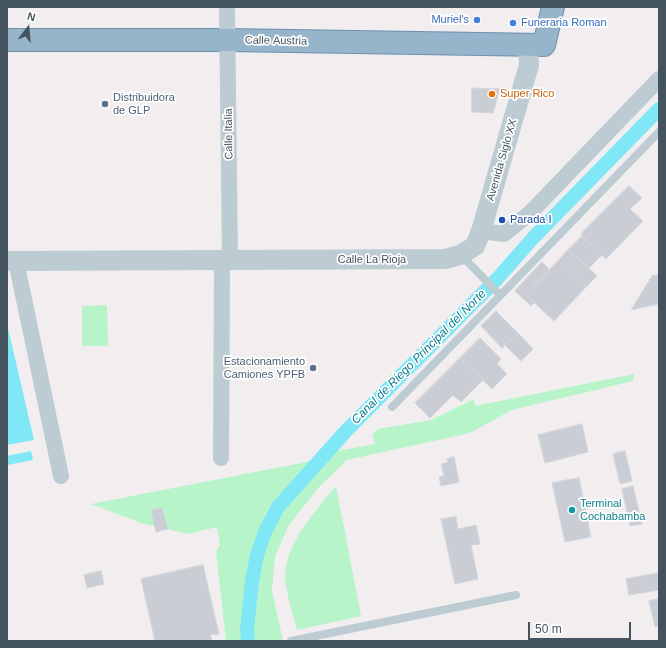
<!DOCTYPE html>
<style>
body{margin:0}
#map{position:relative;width:666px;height:648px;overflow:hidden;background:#f2eeef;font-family:Arial,sans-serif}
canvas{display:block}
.frame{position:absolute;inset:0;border:8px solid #44545e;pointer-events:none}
.north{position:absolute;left:8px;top:8px;width:40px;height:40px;-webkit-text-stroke:3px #fff;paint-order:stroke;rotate:16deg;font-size:11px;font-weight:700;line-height:16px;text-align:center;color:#44545e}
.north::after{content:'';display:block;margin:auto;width:14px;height:18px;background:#44545e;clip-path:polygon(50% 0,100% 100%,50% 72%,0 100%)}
.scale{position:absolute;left:528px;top:622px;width:103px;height:18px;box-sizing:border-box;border:2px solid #44545e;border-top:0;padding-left:5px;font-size:12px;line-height:14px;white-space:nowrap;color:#44545e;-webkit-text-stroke:3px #fff;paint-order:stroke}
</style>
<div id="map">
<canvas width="666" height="648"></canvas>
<div class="frame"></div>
<div class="north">N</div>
<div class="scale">50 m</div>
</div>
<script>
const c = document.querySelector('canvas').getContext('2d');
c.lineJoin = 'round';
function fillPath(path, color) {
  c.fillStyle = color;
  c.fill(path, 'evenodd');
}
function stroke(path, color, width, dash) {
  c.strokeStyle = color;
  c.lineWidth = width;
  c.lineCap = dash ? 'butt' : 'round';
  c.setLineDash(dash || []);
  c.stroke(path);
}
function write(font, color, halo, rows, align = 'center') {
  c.font = font + ' Arial,sans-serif';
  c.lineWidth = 3.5;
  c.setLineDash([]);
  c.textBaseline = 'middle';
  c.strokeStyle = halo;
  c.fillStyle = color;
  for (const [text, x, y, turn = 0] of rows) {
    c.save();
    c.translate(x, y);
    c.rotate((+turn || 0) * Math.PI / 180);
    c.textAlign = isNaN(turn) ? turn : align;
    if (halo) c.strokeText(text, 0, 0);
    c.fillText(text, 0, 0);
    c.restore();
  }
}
fillPath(new Path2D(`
 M107,305L108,346H82V306Z
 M634,374L633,381L512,410L470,433L347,460L319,487L289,525L275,556L272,590L283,641H226L216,552L220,545L217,527L188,534L141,523L91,504L327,458L332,452L375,444L372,435L378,429L431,420L474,399L475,406Z
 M336,486L361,616L297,630C293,615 288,600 286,585C280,548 314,513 336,486Z`), '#b8f4ca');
fillPath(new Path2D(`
 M7,324L34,440L7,445Z
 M31,451L33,460L7,465V456Z`), '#80e7f6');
stroke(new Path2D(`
 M248,641L247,630L252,581L257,555L265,532L278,507L345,432L497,279L533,238L659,109`), '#80e7f6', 14);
const building = new Path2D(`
 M472,88L500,89L493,113L472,112Z
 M629,186L642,198L630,209L643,221L606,259L581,234Z
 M582,236L602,255L589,268L568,250Z
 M568,250L597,276L586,287L558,261Z
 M558,261L586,287L554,321L526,295Z
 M542,262L550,270L526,295L534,303L531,306L515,291Z
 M659,275V304L631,310L652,276Z
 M496,311L518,333L502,348L481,326Z
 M518,333L533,349L521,361L505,345Z
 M480,338L501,359L497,364L507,374L492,389L460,358Z
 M460,358L483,380L461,402L453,395L430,418L415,403Z
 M582,424L588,452L545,463L538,435Z
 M625,451L632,481L620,484L613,454Z
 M454,457L459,482L441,486L439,477L444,476L441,464L448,462L447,459Z
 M579,478L591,537L565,542L552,483Z
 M633,486L642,524L630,526L622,489Z
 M162,508L168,529L156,532L151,510Z
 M456,517L458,529L476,525L480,544L471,545L478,579L455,584L441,519Z
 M203,565L219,634L210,635L212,641H155L141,579Z
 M101,571L104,584L87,588L84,575Z
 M659,573V590L629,595L626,579Z
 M659,599V626L655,627L649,601Z`);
fillPath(building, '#caced4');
stroke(building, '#d2d5db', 1);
const trunk = new Path2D(`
 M7,40H227L544,45L553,7`);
stroke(trunk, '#6c91af', 24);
stroke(new Path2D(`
 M461,255L500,295
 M392,407L659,132
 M291,641L516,595`), '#bdcbd2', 8);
stroke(new Path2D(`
 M227,7L230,260
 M481,231L504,234L530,213L659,79
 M16,261L61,476
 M221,458L222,261`), '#bdcbd2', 16);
stroke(new Path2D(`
 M7,261L445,259L460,255L475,246L481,231L529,65L528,45`), '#bdcbd2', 20);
stroke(trunk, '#96b4ca', 22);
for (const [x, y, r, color] of [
 [477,20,4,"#3f7fe0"],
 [513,23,4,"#3f7fe0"],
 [492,94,4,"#e8710a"],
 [105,104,4,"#5c6f8a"],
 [502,220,4,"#1a4fb4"],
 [313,368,4,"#5c6f8a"],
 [572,510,4,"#0f9aa8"]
]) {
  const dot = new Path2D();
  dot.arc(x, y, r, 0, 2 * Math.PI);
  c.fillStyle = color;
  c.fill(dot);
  stroke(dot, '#fff', 1.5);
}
write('11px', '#366cbe', '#fff', [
 ["Muriel's",469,20],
 ["Funeraria Roman",521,23,"left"]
], 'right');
write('11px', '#44545e', '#fff', [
 ["Calle Austria",276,41,1],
 ["Calle Italia",229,134,-91],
 ["Avenida Siglo XX",502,160,-74],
 ["Calle La Rioja",372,260]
]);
write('11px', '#c56008', '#fff', [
 ["Super Rico",500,94]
], 'left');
write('11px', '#4e5e75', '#fff', [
 ["Distribuidora",113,98],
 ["de GLP",113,111],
 ["Estacionamiento",305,362,"right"],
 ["Camiones YPFB",305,375,"right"]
], 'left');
write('11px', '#164399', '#fff', [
 ["Parada I",510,220]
], 'left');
write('11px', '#0d838f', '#fff', [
 ["Terminal",580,504],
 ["Cochabamba",580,517]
], 'left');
write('italic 12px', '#047c8d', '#fff', [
 ["Canal de Riego Principal del Norte",419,357,-45]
]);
</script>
